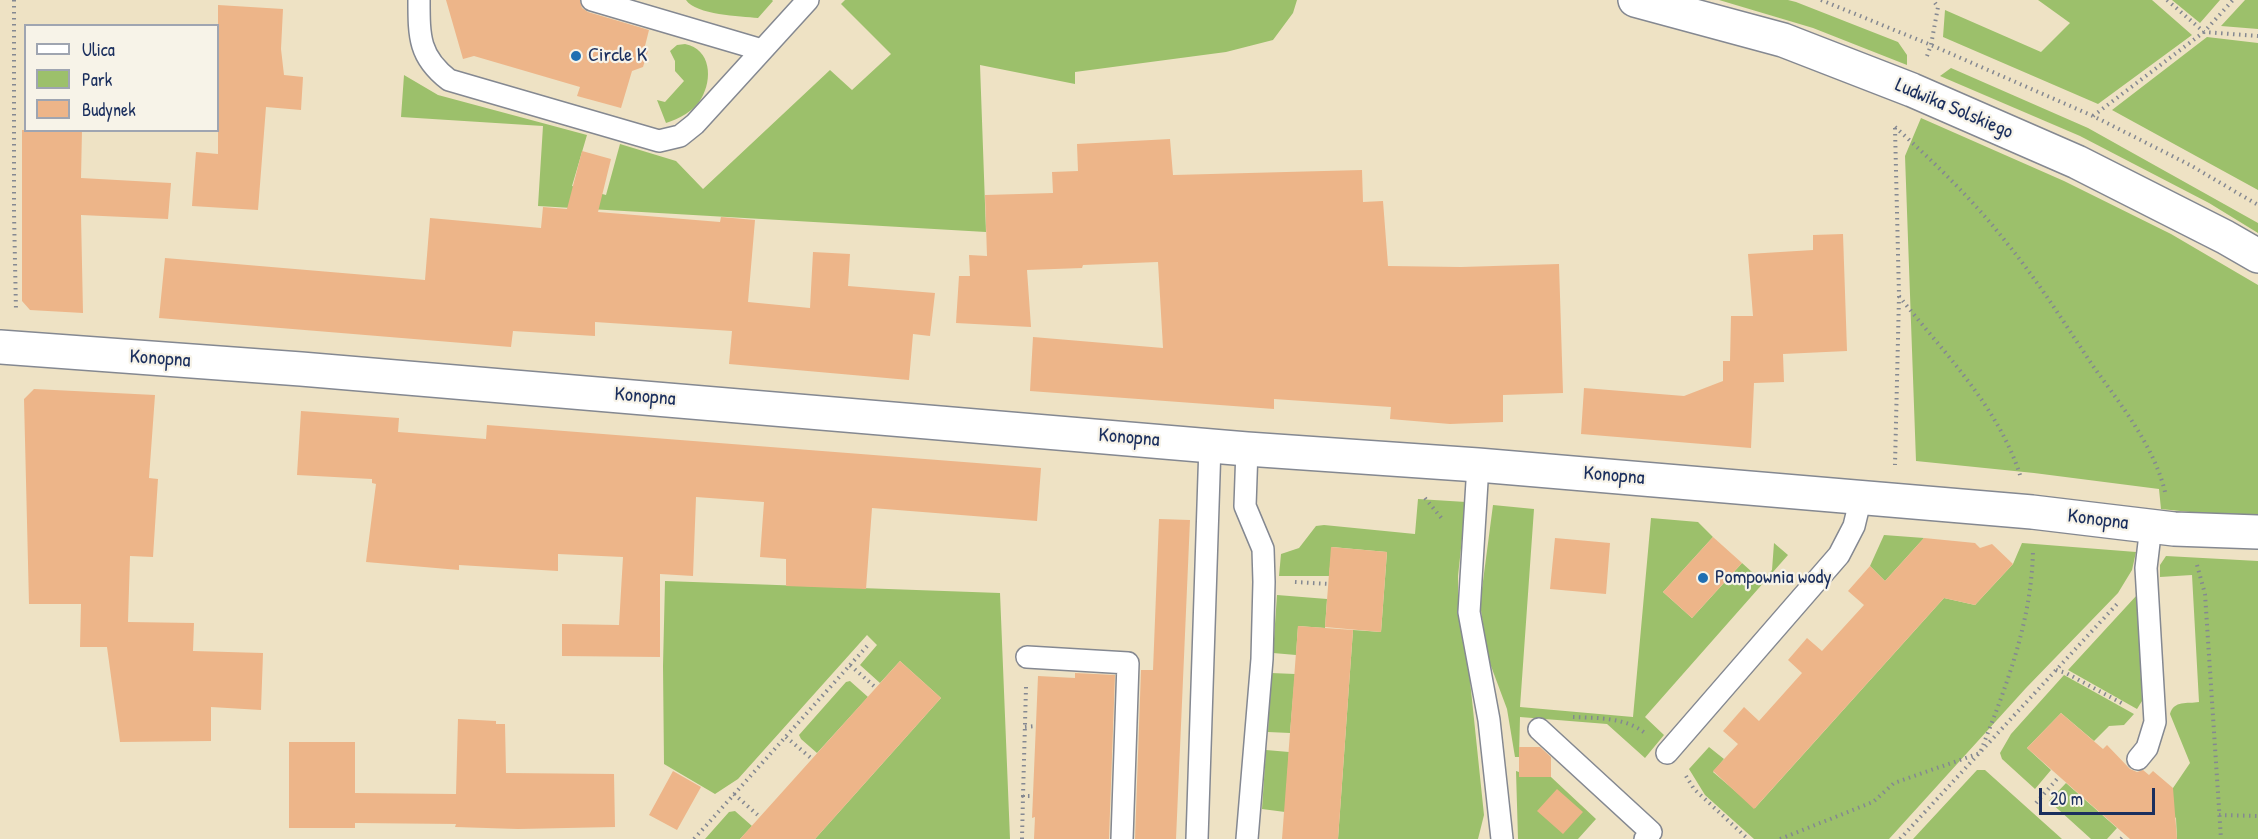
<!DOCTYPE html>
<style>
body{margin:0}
#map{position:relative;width:2258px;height:839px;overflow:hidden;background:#eee2c4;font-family:"Patrick Hand",sans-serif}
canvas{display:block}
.legend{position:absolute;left:24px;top:24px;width:195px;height:108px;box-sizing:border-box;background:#f7f3e8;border:2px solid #9fa5b1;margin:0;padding:8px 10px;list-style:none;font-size:18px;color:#1b2f5e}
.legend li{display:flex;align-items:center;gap:12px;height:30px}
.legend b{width:30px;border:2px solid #9fa5b1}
.scale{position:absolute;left:2039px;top:788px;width:116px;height:27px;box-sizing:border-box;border:3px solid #1b2f5e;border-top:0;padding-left:8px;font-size:18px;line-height:21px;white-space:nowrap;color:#1b2f5e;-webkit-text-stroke:4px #f7f3e8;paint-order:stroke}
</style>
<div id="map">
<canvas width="2258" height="839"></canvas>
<ul class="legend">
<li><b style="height:8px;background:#fff"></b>Ulica</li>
<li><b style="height:16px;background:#9cc06b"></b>Park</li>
<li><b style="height:16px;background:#edb589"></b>Budynek</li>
</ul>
<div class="scale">20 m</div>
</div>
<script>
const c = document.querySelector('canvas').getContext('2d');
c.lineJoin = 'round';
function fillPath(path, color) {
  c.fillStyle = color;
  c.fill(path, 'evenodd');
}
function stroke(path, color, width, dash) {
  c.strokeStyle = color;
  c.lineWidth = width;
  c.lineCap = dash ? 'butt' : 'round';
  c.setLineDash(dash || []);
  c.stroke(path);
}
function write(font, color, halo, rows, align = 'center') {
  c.font = font + ' "Patrick Hand",sans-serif';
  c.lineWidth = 4.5;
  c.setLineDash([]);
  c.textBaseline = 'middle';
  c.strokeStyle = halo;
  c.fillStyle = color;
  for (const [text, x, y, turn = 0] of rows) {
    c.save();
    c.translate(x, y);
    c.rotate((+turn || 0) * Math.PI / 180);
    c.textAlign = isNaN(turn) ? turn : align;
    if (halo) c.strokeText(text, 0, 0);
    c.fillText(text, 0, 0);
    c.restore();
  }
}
fillPath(new Path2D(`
 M686,0H772L773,1L758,18C740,16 696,15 686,0Z
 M845,0H1297L1293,13L1273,40L1226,52L1075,72V84L980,65L986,232L538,206L543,126L401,117L404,75L438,95L587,135L572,186L606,195L620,144L676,161L703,189L830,70L852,90L891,54L841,4Z
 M1719,0H1788L1796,2L1898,42L1907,55V65L1813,28Z
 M2038,0H2152L2192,35L2098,104L1943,37L1945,10L2041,52L2070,23Z
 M2172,0H2220L2200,23Z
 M2245,0H2258V29L2221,26Z
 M2207,37L2258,43V190L2112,110Z
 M685,44C711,49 713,79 701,99C694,111 679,119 666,123L657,100L665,102L684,81L675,71V61L670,51L677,45Z
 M1951,68L2088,128L2258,223V233L2209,203L2080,136L1940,76Z
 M1921,118L2064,181L2171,234L2258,285V519L2161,509L2159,489L2034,473L1916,461L1905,156Z
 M1418,499L1466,502L1458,576V613L1469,671L1484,815L1478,839H1338L1353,630L1381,632L1387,552L1332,547L1329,576H1279L1281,554L1299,548L1316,526L1324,525L1415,534Z
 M1493,505L1534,509L1520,707L1633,717L1651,518L1698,522L1713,537L1663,592L1692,618L1742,563L1762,581L1772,570L1774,543L1788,555L1645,717L1664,735L1645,758L1607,724L1520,717L1519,757H1515L1507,709L1488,658L1480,604Z
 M1884,535L1924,538L1885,581L1870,566Z
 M2022,543L2136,552L2132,570L2118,593L2026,688L1889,839H1754L1705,795L1689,769L1709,747L1724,759L1713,772L1755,808L1944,598L1975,605L2013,564Z
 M2166,556L2258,561V839H2177L2176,818L2167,811L2173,788L2190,763L2170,714C2174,700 2187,704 2199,702L2192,575L2160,577V565Z
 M665,581L1000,593L1010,839H815L941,698L900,661L880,683L860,665L877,645L867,635L738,779L715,794L664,764L663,666Z
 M1277,595L1327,599L1325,628L1298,626L1296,655L1273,653Z
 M2137,595L2142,701L2137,709L2068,670Z
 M1271,673L1295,674L1290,733L1268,732Z
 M2064,675L2134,714L2124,725L2109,726L2094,741L2061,713L2027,748L2051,770L2035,789L2002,759L2000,753L2011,734Z
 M850,681L868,697L817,753L801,739L799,735L846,682Z
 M1266,750L1289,752L1285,812L1262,809Z
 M1977,770H1985L2062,839H1913Z
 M1516,771L1519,772V777H1551L1596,819L1578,839H1518Z
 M2066,783L2117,828L2107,839H2091L2049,801Z
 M735,811L752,826L740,839H705L729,812Z`), '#9cc06b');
fillPath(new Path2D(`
 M446,0H580L582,8L588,12L649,30L645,46L648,51L643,67L632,71L621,108L577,96L580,87L474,56L463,59Z
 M218,5L283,9L281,49L284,75L303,77L301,110L266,107L258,210L192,206L196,152L218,154Z
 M22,130H82L81,178L171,183L168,219L81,215L83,313L30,310L22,301Z
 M1170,139L1173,175L1362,170L1363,202L1383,201L1388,266L1461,267L1559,264L1563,393L1503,395V422L1450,424L1390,419L1391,407L1274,399V409L1030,391L1033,337L1163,348L1158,262L1083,265L1082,268L1027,270L1031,327L956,323L959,276H970L969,255L987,256L985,195L1053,193L1052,172L1078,171L1077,144Z
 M582,151L611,159L598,212L720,222L721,217L755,220L748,302L810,308L813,252L850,254L848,286L935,293L930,336L913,334L909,380L729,364L732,331L595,322V336L513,331L511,347L159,318L165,258L425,280L430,218L541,228L543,207L567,209Z
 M1843,234L1847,351L1783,354L1784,382L1754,383L1751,448L1581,434L1584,388L1684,396L1723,381V361H1730L1731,316H1753L1748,254L1813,250V235Z
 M34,389L155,395L149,478L158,479L153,557L130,556L128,622L194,623L193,651L263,653L261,710L211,707V741L120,742L107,647H80L81,604H29L24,399Z
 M301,411L399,418L398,432L486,439L487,425L1041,468L1037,521L872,508L866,589L786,586V559L760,557L764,502L696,497L693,576L660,574V657L562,656V624L619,625L623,557L558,554V571L459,565V570L366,562L376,484L372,483V479L297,475Z
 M1159,519L1190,520L1176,839H1135L1141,670H1153Z
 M1713,537L1742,563L1692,618L1663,592Z
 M1555,538L1610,543L1606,594L1550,589Z
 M1924,538L1975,543L1980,548L1992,544L2013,564L1975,605L1944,598L1754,809L1713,771L1738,744L1723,731L1744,707L1759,721L1802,673L1788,660L1807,638L1822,651L1864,605L1848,591L1870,566L1885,581Z
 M1331,547L1387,552L1381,632L1325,627Z
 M1298,626L1353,630L1338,839H1282Z
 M900,661L941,698L815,839H740Z
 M1075,673L1115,675L1109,839H1034L1035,817L1032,818L1038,676L1075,678Z
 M2061,713L2103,749L2107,745L2130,769L2137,772L2143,770L2149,775L2153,771L2173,788L2177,839H2130L2027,748Z
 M458,719L496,721V724H505L506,773L614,774L615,827L518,829L455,827L456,824L355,823V828H289V742H355V793L456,794Z
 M1519,747H1540L1551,757V777H1519Z
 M673,771L701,787L677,830L649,815Z
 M1557,789L1583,812L1563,834L1537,811Z`), '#edb589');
const service = new Path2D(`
 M419,0C419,37 419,57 449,80L659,141L680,136L695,124L808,0
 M592,0L762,50
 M1478,465L1469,612L1489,720L1502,839
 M1027,657L1128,663L1122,839
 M1539,729L1651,832L1645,839
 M1667,753L1839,555L1854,526L1861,497
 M2138,759L2147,748L2155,722L2146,568L2151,526
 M1197,839L1210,445
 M1247,839L1262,659L1264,582L1263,549L1245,506L1247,449`);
const minor = new Path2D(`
 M0,347L301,369L1247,449L1478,465L2032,512L2174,529L2258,532`);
const tertiary = new Path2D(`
 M1635,0L1783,40L1912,90L2077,162L2225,237L2258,256`);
stroke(service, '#848891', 24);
stroke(minor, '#848891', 36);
stroke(tertiary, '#848891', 36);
stroke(new Path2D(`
 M14,0V213L16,311
 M1821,0L1931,45L2093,116L2190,165L2258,205
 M2167,0L2204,32L2258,36
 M1927,56L1931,45L1938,7L1933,0
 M2093,116L2204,32L2233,0
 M1895,127C1935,163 1973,200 2006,242C2038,281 2065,324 2093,366C2121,405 2154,446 2165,492
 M1895,128L1899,296L1895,465
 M1899,296C1943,352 1998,406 2020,475
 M1425,498L1443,520
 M2197,565L2205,594L2221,839
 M1295,582L1329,584
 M850,665L869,644
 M2056,670L2066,673L2125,705
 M1026,687L1023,796H1033
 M1573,717C1597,718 1626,717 1646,734
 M1025,727L1036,726
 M786,737L812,759
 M1686,776L1694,789L1748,839
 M734,794L760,817
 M2036,803L2057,779
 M2219,815L2258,816
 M694,839L850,665L876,688
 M1022,839L1023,796
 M1780,839L1873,802L1894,783L1980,753C2006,687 2032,621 2033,549
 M1900,839L2117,604
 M2121,839L2123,837`), '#848891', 4, [1.5, 4.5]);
stroke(service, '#fff', 21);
stroke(minor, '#fff', 33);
stroke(tertiary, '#fff', 33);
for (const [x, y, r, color] of [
 [576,56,6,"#1f6fb2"],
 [1703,578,6,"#1f6fb2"]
]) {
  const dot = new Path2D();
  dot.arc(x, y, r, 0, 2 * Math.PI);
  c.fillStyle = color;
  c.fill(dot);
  stroke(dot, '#f7f3e8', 2);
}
write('20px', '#1b2f5e', '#f7f3e8', [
 ["Circle K",588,56],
 ["Pompownia wody",1715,578]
], 'left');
write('20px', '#1b2f5e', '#f7f3e8', [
 ["Ludwika Solskiego",1954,109,23],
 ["Konopna",160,359,4],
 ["Konopna",645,397,5],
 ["Konopna",1129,438,5],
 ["Konopna",1614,476,5],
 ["Konopna",2098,520,7]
]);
</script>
